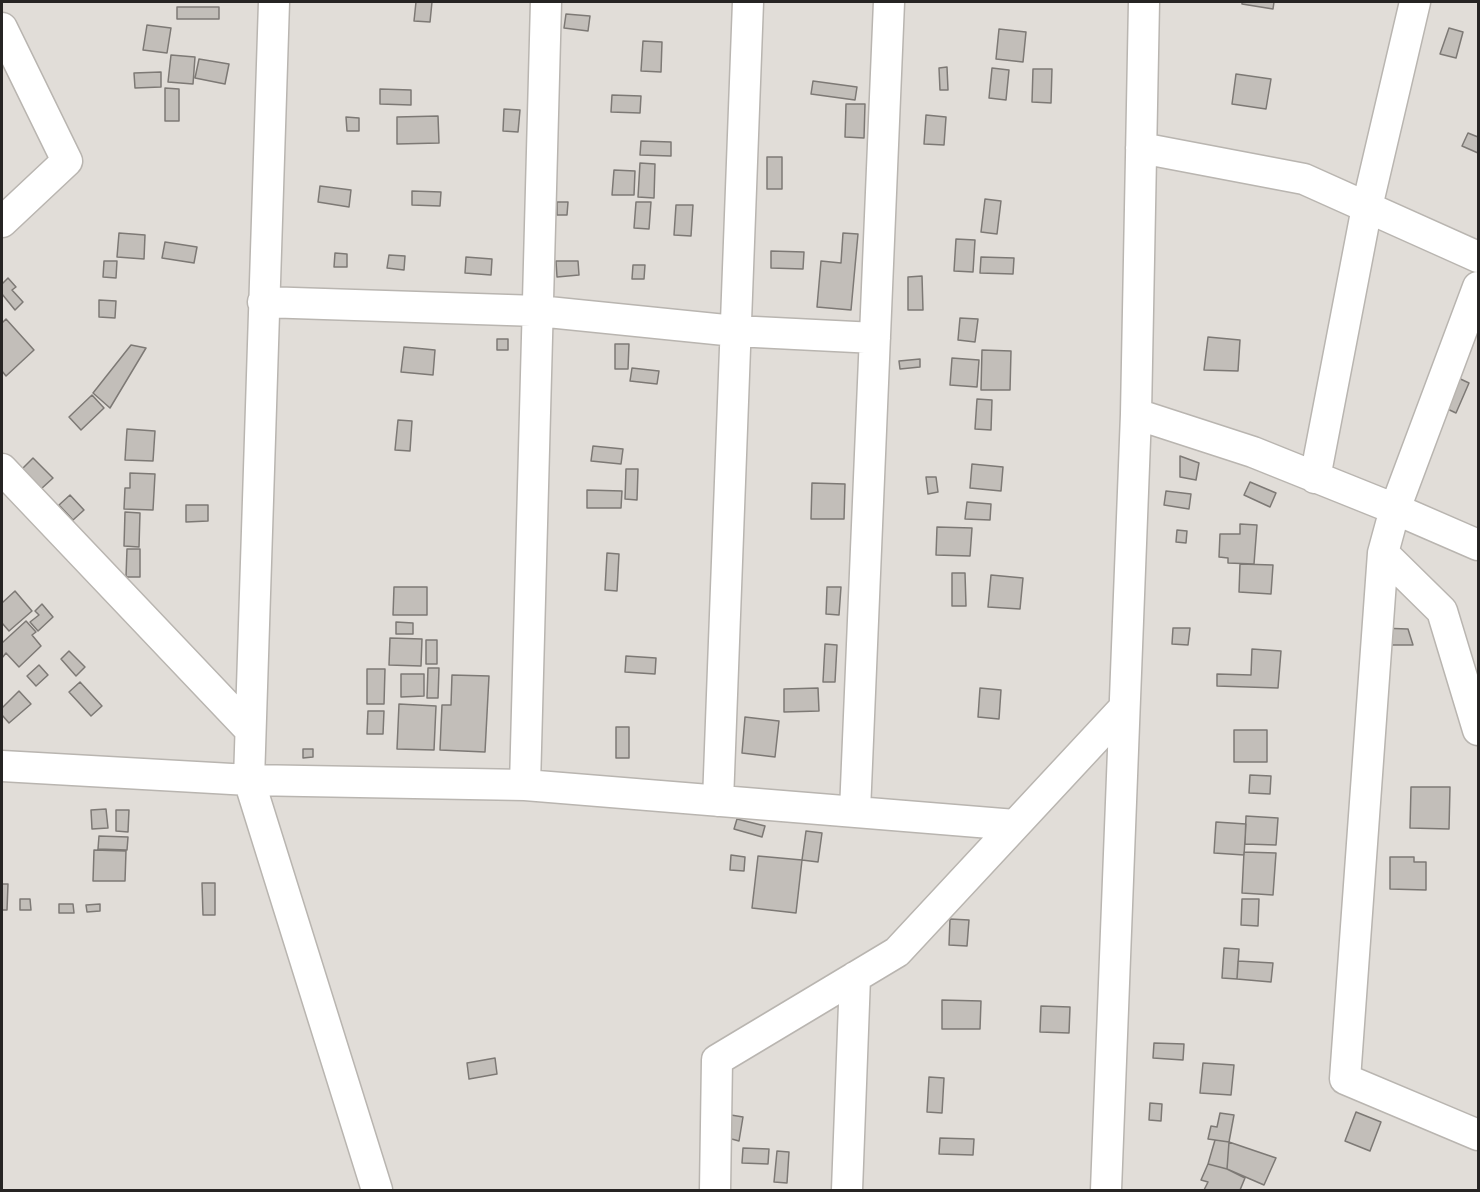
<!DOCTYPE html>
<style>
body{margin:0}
#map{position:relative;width:1480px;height:1192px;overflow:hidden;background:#e1ddd8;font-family:Roboto,sans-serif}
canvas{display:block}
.frame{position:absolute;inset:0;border:3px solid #262423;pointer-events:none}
</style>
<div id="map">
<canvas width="1480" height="1192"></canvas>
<div class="frame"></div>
</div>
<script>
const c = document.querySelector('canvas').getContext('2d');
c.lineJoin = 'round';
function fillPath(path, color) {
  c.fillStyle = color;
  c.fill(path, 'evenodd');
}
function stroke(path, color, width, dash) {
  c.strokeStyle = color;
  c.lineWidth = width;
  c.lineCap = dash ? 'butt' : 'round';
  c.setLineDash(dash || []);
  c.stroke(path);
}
const building = new Path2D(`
 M416,2H432L430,22L414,21Z
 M1242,2H1274L1273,9L1242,4Z
 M177,7H219V19H177Z
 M566,14L590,16L588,31L564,28Z
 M147,25L171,28L167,53L143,50Z
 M1449,28L1463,32L1456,58L1440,54Z
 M999,29L1026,32L1023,62L996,59Z
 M643,41L662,42L661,72L641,71Z
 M171,55L195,57L193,84L168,82Z
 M199,59L229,64L225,84L195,78Z
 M947,67L948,90H940L939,68Z
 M992,68L1009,70L1006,100L989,98Z
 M1033,69H1052L1051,103L1032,102Z
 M161,72V87L135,88L134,73Z
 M1236,74L1271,79L1266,109L1232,104Z
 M813,81L857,87L855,100L811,94Z
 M165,88L179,89V121H165Z
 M380,89L411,90V105L380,104Z
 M612,95L641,96L640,113L611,112Z
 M846,104H865L864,138L845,137Z
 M504,109L520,110L518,132L503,131Z
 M926,115L946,117L944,145L924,144Z
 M438,116L439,143L397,144V117Z
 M346,117L359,118V131H347Z
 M1468,133L1478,137V153L1462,146Z
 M641,141L671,142V156L640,155Z
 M767,157H782V189H767Z
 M640,163L655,164L654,198L638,197Z
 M614,170L635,171L634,195H612Z
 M320,186L351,190L349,207L318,202Z
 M412,191L441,192L440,206L412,205Z
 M985,199L1001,201L997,234L981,232Z
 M557,202H568L567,215H557Z
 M636,202H651L649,229L634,228Z
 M676,205H693L691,236L674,235Z
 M119,233L145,235L144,259L117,257Z
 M843,233L858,234L851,310L817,307L821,261L841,263Z
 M956,239L975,240L973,272L954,271Z
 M165,242L197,247L194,263L162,258Z
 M771,251L804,252L803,269L771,268Z
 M335,253L347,254V267H334Z
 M389,255L405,256L404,270L387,268Z
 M466,257L492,259L491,275L465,273Z
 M981,257L1014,258L1013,274L980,273Z
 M104,261H117L116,278L103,277Z
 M556,261H578L579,275L557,277Z
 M633,265H645L644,279H632Z
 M922,276L923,310H908V277Z
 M8,278L16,287L12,290L23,302L15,310L2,294V284Z
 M99,300L116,301L115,318L99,317Z
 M960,318L978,319L975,342L958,340Z
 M6,319L34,350L6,376L2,371V323Z
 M1208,337L1240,340L1238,371L1204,370Z
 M497,339H508V350H497Z
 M615,344H629L628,369H615Z
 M131,345L146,348L110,408L93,393Z
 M404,347L435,350L433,375L401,372Z
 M982,350L1011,351L1010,390H981Z
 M952,358L979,360L977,387L950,385Z
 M920,359V367L900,369L899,361Z
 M632,368L659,371L657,384L630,381Z
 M1452,375L1469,383L1456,413L1439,405Z
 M92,395L104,408L81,430L69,417Z
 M977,399L992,400L991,430L975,429Z
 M398,420L412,421L410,451L395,450Z
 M127,429L155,431L153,461L125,460Z
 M593,446L623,449L621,464L591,461Z
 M1180,456L1199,463L1196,480L1180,477Z
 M33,458L53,478L41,489L22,469Z
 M972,464L1003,467L1001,491L970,488Z
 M626,469H638L637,500L625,499Z
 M130,473L155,474L153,510L124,509L125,488H130Z
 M926,477H936L938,492L928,494Z
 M1250,482L1276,493L1270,507L1244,495Z
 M812,483L845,484L844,519H811Z
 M587,490L622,491L621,508H587Z
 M1166,491L1191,494L1189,509L1164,505Z
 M70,495L84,510L73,520L59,505Z
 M967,502L991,504L990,520L965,519Z
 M186,505H208V521L186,522Z
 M125,512L140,513L139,547L124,546Z
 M1240,524L1257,525L1254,564L1228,563V558L1219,557L1220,534H1240Z
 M937,527L972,528L970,556L936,555Z
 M1177,530L1187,531L1186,543L1176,542Z
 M127,549H140V577H126Z
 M607,553L619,554L617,591L605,590Z
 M1240,564L1273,565L1271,594L1239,592Z
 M952,573H965L966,606H952Z
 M991,575L1023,578L1020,609L988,607Z
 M394,587H427V615H393Z
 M827,587H841L839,615L826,614Z
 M15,591L32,611L9,631L2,623V603Z
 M42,604L53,617L38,631L30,622L39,615L35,611Z
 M26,621L36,632L32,635L41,646L19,667L6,653L2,658V643Z
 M396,622L413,623V634H396Z
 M1173,628H1190L1188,645L1172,644Z
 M1380,628L1408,629L1413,645H1379Z
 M390,638L422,639L421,666L389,665Z
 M426,640H437V664H426Z
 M825,644L837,645L835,682H823Z
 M1252,649L1281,651L1278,688L1217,686V674L1251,675Z
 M69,651L85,667L76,676L61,659Z
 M626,656L656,658L655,674L625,672Z
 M39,665L48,675L36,686L27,676Z
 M428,668H439L438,698H427Z
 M367,669H385L384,704H367Z
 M401,674H424V696L401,697Z
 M452,675L489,676L485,752L440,750L442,705H451Z
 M80,682L102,706L91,716L69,692Z
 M818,688L819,711L784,712V689Z
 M980,688L1001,690L999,719L978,717Z
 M19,691L31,704L9,723L2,715V708Z
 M399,704L436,706L434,750L397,749Z
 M368,711H384L383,734H367Z
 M745,717L779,721L775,757L742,753Z
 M616,727H629V758H616Z
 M1234,730H1267V762H1234Z
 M303,749H313V757L303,758Z
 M1250,775L1271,776L1270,794L1249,793Z
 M1411,787H1450L1449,829L1410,828Z
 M106,809L108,828L92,829L91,810Z
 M116,810H129L128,832L116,831Z
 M1246,816L1278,818L1276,845L1245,844Z
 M737,819L765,826L762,837L734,829Z
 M1216,822L1246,824L1244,855L1214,853Z
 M806,831L822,833L818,862L802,860Z
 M99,836L128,837L127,850L98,849Z
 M94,850L126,851L125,881H93Z
 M1244,852L1276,853L1273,895L1242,893Z
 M731,855L745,857L744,871L730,870Z
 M758,856L802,860L796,913L752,908Z
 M1390,857H1414V862H1426V890L1390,889Z
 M202,883H215V915H203Z
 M2,884H8L7,910H2Z
 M20,899H30L31,910H20Z
 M1242,899H1259L1258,926L1241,925Z
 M59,904H73L74,913H59Z
 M100,904V911L87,912L86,905Z
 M950,919L969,920L967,946L949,945Z
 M1224,948L1239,949L1237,979L1222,978Z
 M1238,961L1273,963L1271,982L1237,979Z
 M942,1000L981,1001L980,1029H942Z
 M1041,1006L1070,1007L1069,1033L1040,1032Z
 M1154,1043L1184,1044L1183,1060L1153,1058Z
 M495,1058L497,1074L469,1079L467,1063Z
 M1203,1063L1234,1065L1231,1095L1200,1093Z
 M929,1077L944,1078L942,1113L927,1112Z
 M1150,1103L1162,1104L1161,1121L1149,1120Z
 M1356,1112L1381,1122L1370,1151L1345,1141Z
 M1220,1113L1234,1115L1229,1142L1208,1139L1211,1126L1217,1127Z
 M731,1115L743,1117L739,1141L728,1138Z
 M940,1138L974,1139L973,1155L939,1154Z
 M1215,1140L1229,1142L1227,1169L1208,1164Z
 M1229,1142L1276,1158L1264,1185L1227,1169Z
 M743,1148L769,1149L768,1164L742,1163Z
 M777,1151L789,1152L787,1183L774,1182Z
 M1208,1164L1227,1169L1245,1178L1240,1190H1204L1208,1182L1201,1180Z`);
fillPath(building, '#c2beb9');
stroke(building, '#7d7975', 1.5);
const minor = new Path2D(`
 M274,2L249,780L377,1190
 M2,28L67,161L2,222
 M1141,148L1304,179L1478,257
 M1478,287L1395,509L1383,553L1345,1079L1478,1135
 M263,302L538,311L735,331L875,338
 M1136,414L1253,452L1395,509L1478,545
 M2,469L249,729
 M1315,478L1367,207L1415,2
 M1383,553L1442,611L1478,730
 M2,766L249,780L525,785L1015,825
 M525,785L546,2
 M718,801L748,2
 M855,811L889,2
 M715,1190L717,1060L897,952L1124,708
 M847,1190L855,977
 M1106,1190L1136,414L1144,2`);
stroke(minor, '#b9b5b0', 33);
stroke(minor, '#fff', 30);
</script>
